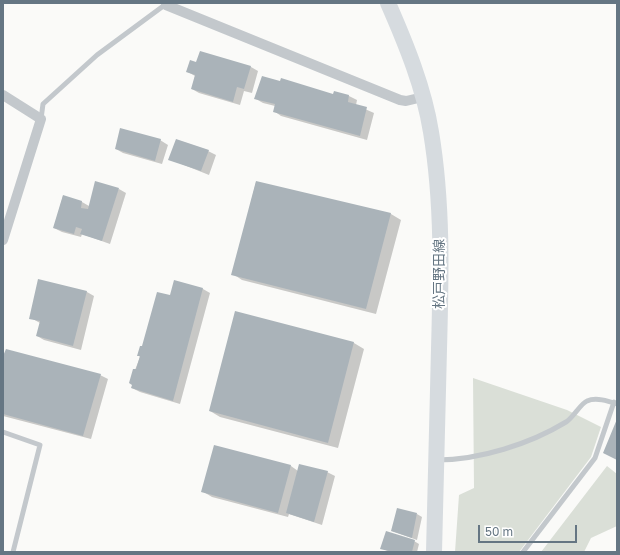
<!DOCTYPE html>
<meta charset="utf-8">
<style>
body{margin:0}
#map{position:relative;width:620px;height:555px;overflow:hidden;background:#fafaf8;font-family:"Golos Text",sans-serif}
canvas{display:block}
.frame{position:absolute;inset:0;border:4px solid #657683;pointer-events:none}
.scale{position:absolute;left:478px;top:525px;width:99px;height:18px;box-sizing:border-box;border:2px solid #657683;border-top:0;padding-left:5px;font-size:12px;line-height:14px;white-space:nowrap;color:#657683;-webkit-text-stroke:3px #fff;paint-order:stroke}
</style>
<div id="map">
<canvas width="620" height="555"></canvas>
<div class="frame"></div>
<div class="scale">50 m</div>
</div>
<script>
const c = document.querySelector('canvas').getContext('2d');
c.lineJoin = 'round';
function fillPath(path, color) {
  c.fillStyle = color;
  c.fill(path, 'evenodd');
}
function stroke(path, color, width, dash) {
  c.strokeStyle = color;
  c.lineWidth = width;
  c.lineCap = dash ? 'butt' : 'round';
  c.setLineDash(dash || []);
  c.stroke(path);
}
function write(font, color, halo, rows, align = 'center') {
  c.font = font + ' "Golos Text","Noto Sans JP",sans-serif';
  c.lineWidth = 4;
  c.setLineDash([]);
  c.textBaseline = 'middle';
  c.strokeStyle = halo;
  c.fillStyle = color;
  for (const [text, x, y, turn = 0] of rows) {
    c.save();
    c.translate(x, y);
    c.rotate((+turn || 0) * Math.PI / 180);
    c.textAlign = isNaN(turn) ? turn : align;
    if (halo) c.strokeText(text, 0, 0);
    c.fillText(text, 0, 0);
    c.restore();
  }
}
fillPath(new Path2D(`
 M473,378L567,410L601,427L591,457L519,552H455L459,495L474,488Z
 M607,466L617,474V526L591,538L584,552H541Z`), '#dadfd7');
fillPath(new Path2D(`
 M200,52L251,67L258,71L252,93L244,91L240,105L199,93L192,89L195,76L188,72L197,63Z
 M335,92L349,96L357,100L356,105L374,113L367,140L281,116L274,111L275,106L263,103L256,99L334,95Z
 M160,140L168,145L162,164L123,153L116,149Z
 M208,151L216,155L209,175L169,159Z
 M256,182L391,214L401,220L376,314L242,280L233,274Z
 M119,189L126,193L110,244L82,234L81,237L62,232L54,228L63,196L82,202L89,206Z
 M39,281L87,292L94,296L81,350L44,340L37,336L40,323L31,318Z
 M175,281L203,289L210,293L180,404L140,392L132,388L133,384L130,383L140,357L138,355L171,296Z
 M236,313L354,343L364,349L338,448L220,417L210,411Z
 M3,357L100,375L108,379L91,439L3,416Z
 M291,466L298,471L327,472L335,476L322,525L289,514L288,517L212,497L202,491Z
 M417,514L422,517L417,540L392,531Z
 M414,541L419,544L417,552H390L381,548Z`), '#0003');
fillPath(new Path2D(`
 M200,51L251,66L244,89L237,87L233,102L191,89L195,75L186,72L190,60L196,62Z
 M262,76L280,81L281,78L333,94L334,91L349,95L348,102L367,107L360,136L273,112L275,104L254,99Z
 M120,128L161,139L155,161L115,149Z
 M176,139L209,150L201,171L168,160Z
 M95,181L119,188L102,241L80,234L82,229L76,227L74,234L53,228L63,195L82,201L81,208L88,209Z
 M256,181L391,213L366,309L231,275Z
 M38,279L87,291L73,346L36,336L40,321L29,319Z
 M174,280L203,288L173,401L131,388L132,385L129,383L133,369H136L140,356H137L140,346H142L157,292L170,295Z
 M235,311L354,342L328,443L209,411Z
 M6,349L101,374L83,436L3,414V356Z
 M617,419V460L603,453Z
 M214,445L291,465L278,513L201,492Z
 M299,464L328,471L314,522L286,513Z
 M397,508L417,513L412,538L391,531Z
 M386,531L415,540L412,552H393L380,549Z`), '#aab3b9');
stroke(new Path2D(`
 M41,119L43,104L97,55L166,4
 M3,432L40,445L13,552
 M437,460C479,460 530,444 566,422C573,418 581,403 587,401C596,397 608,401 617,404
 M523,552L595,458L614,402`), '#c3c8cc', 5);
stroke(new Path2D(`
 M166,5L400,100L406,101L423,97
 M3,95L41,119L3,240`), '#c3c8cc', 10);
stroke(new Path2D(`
 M388,3C406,44 424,88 431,132C443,204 441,277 439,349C437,417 436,484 434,552`), '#d6dbdf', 16);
write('14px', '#657683', '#fff', [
 ["松戸野田線",440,274,-90]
]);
</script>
